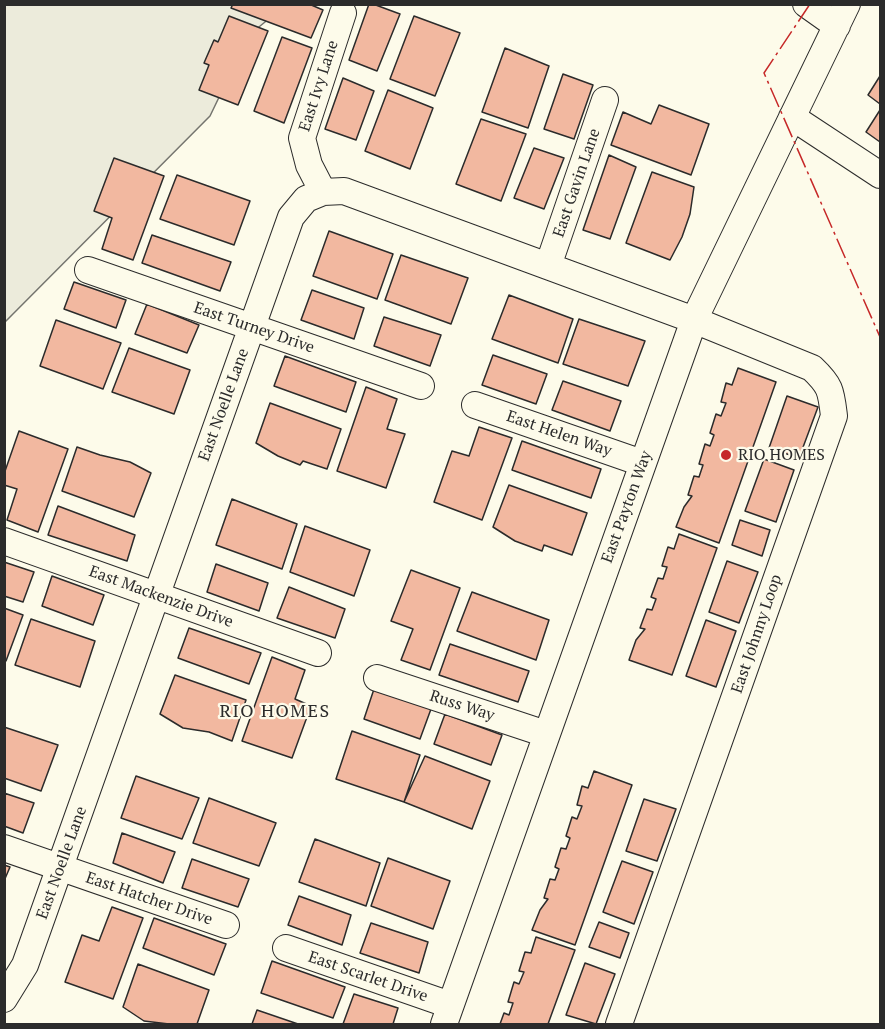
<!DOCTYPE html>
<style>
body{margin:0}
#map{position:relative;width:885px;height:1029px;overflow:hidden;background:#fdfbea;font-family:"PT Serif",serif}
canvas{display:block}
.frame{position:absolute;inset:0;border:6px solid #2b2b2b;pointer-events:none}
</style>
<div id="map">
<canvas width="885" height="1029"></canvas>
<div class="frame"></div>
</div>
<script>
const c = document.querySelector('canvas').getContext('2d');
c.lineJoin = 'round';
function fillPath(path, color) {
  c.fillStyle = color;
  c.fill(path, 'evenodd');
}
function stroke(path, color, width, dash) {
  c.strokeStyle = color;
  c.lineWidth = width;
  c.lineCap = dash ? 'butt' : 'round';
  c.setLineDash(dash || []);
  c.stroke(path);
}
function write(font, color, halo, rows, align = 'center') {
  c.font = font + ' "PT Serif",serif';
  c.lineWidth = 4.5;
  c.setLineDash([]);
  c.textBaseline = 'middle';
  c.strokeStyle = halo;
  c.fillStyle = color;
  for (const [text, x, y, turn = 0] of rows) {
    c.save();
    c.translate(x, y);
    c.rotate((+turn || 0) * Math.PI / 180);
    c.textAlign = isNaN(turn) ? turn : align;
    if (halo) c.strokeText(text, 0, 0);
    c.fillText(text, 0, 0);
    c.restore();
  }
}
const green = new Path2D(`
 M5,5H286L249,35L210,116L5,322Z`);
fillPath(green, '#ecebdb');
stroke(green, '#74746e', 1.5);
const building = new Path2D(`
 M233,4H309L323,10L311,38L231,8Z
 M369,4H373L400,14L377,71L349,60Z
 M229,16L268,31L238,105L199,90L209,65L204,63L214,40L218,42Z
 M414,16L460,33L435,96L390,79Z
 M282,37L312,48L284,123L254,111Z
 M505,48L549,66L528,128L482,112Z
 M563,74L593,85L574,139L544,129Z
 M880,76V104L868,95Z
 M343,78L374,91L356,140L325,129Z
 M388,90L433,108L410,169L365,151Z
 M659,105L709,124L691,175L611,145L623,112L651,124Z
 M880,110V142L866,132Z
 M481,119L526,134L501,201L456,184Z
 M534,148L564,158L544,209L514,198Z
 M609,155L636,167L610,239L583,230Z
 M114,158L164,176L133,260L102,249L112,218L94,211Z
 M652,172L694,187L690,214L682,237L670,260L626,243Z
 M177,175L250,201L234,245L160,219Z
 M329,231L393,254L377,299L313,276Z
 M152,235L231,262L220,291L142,263Z
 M401,255L468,278L451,324L385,300Z
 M74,282L126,300L116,328L64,309Z
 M312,290L364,308L354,339L301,320Z
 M509,295L573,319L558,363L492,339Z
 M147,304L199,325L187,353L135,334Z
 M384,317L441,335L430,366L374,346Z
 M579,319L645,341L628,386L563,364Z
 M56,320L121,343L103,389L40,366Z
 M129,348L190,370L174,414L112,392Z
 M493,355L547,374L536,404L482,385Z
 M285,356L356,382L346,412L274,386Z
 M738,368L776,382L719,543L676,527L684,507L692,496L688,495L694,476L699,477L703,465L699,464L705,444L710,446L714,435L710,433L716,414L721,416L726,403L721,402L726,383L732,385Z
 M563,381L621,401L610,431L552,410Z
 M366,387L397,399L387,429L405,434L386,488L337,471Z
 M787,396L818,407L799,458L769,448Z
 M270,403L341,429L327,469L303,461L300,465L278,456L256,443Z
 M479,427L512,438L482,520L434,502L452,451L469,456Z
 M19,431L68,449L38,532L7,520L17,489L4,485V474Z
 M522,441L601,469L591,498L512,470Z
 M77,447L100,455L130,462L151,473L134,517L62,491Z
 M764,459L794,470L776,522L745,511Z
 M509,485L587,513L572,555L544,545L542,551L515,541L493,527Z
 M232,499L297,524L282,569L216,545Z
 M58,506L135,535L127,561L48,535Z
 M740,520L770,530L762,556L732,545Z
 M305,526L370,550L354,596L290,572Z
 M679,534L717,548L672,675L629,660L636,640L645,629L640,628L647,609L652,610L656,599L651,597L658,578L663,579L667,567L662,566L668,547L674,549Z
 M727,561L758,572L739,623L709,612Z
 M4,562L34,572L23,602L4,596Z
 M216,564L268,583L259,611L207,592Z
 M411,570L460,588L430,670L401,660L413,629L391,621Z
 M52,576L104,595L93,625L42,606Z
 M289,587L345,609L335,638L277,618Z
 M472,592L549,620L536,660L457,631Z
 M4,608L23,615L6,661H4Z
 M31,619L95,641L80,687L15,665Z
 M706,620L736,631L716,687L686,676Z
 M189,628L261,653L249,684L178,658Z
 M450,644L529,671L518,702L439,675Z
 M272,657L305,670L295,699L311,706L292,758L242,741Z
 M175,675L246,700L232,741L209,732L183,728L160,714Z
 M374,689L431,709L420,739L364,719Z
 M445,714L502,735L491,765L434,744Z
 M4,727L58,745L41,791L4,778Z
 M352,731L420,755L404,802L336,779Z
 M425,756L490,781L472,829L404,802Z
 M594,771L632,785L575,945L532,930L540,910L548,899L544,898L550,879L555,880L559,869L555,867L561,848L566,849L570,838L566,836L572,817L577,819L582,806L577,805L582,786L588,788Z
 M136,776L199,798L182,839L121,818Z
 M4,793L34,803L23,833L4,826Z
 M209,798L276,823L259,866L193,843Z
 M644,799L676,809L657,861L626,851Z
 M122,833L175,852L163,883L113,863Z
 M315,839L380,863L366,906L299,882Z
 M388,858L450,881L433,929L371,906Z
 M192,859L249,879L238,907L182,888Z
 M622,861L653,872L634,924L603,912Z
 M4,865L10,867L4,881Z
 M299,896L351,915L342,945L288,925Z
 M112,907L143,918L113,999L65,982L82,935L99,941Z
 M154,918L226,944L214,975L143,948Z
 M599,922L629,933L620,958L589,947Z
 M371,923L428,942L419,973L360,953Z
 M536,937L575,950L548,1024H500L504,1013L509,1015L513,1003L508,1002L514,982L519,984L524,972L519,971L525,952L531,953Z
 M272,961L345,987L333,1018L261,993Z
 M585,963L615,974L596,1024L566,1015Z
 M138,964L209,990L197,1024H169L144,1021L123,1007Z
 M354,994L398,1008L393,1024H343Z
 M257,1010L298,1024H252Z`);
fillPath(building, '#f2b8a0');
stroke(building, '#2b2b2b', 1.5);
const street = new Path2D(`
 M806,4L837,26
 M792,117L880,175
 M323,192L309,165L302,138L343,13
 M548,266L605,100
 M88,270L421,386
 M475,405L642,463
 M4,541L318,653
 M377,678L546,734
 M4,848L226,925
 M286,948L450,1005
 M4,999L25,965L291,217L306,199L323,192L344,191L694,320L812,368C831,386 831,391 834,416L619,1024
 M444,1024L694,320L847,4`);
stroke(street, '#2b2b2b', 28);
stroke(street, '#fdfbea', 26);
stroke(new Path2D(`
 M810,4L764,73L880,337`), '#c62828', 1.5, [21, 4.5, 3, 4.5]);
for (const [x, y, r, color] of [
 [726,455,6,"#c62828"]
]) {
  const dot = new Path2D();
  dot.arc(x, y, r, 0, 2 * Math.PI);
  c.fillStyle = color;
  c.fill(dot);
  stroke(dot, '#fdfbea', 2);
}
write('16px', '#2b2b2b', '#fdfbea', [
 ["East Ivy Lane",319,86,-72],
 ["East Gavin Lane",577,183,-71],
 ["East Turney Drive",254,328,19],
 ["East Noelle Lane",224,405,-70],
 ["East Helen Way",559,434,19],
 ["East Payton Way",627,507,-70],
 ["East Mackenzie Drive",161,597,20],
 ["East Johnny Loop",757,634,-71],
 ["Russ Way",462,706,18],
 ["East Noelle Lane",62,863,-70],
 ["East Hatcher Drive",149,899,19],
 ["East Scarlet Drive",368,977,19]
]);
write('16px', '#2b2b2b', '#fdfbea', [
 ["RIO HOMES",738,455]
], 'left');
c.letterSpacing = '1.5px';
write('18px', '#2b2b2b', '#fdfbea', [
 ["RIO HOMES",275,712]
]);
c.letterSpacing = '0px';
</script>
